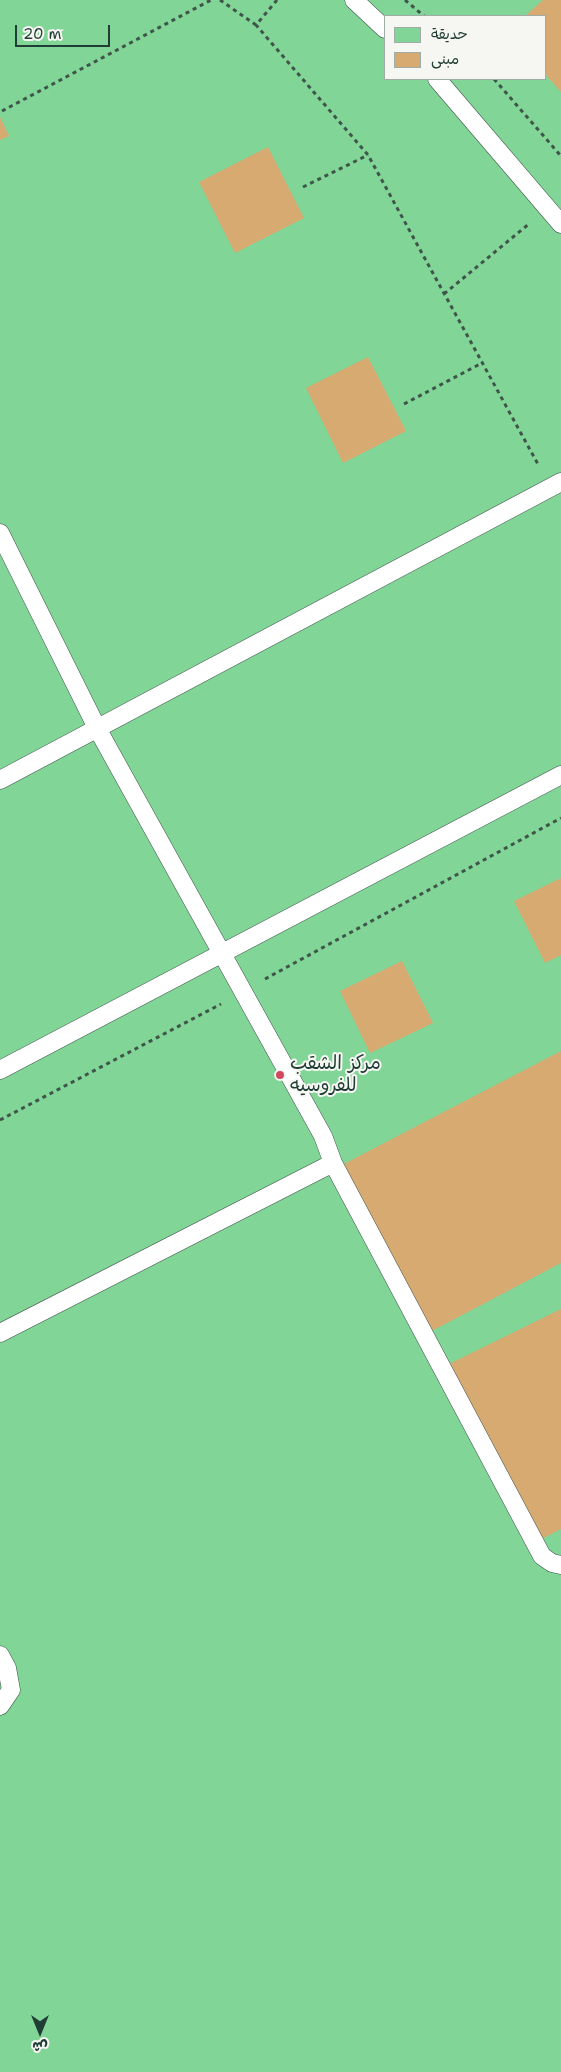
<!DOCTYPE html>
<meta charset="utf-8">
<style>
body{margin:0}
#map{position:relative;width:561px;height:2072px;overflow:hidden;background:#f2dfc4;font-family:"Shantell Sans","Playpen Sans Arabic",sans-serif}
canvas{display:block}
.legend{position:absolute;left:384px;top:15px;width:162px;height:65px;box-sizing:border-box;background:#f6f6f2;border:1px solid #a0aca6;margin:0;padding:6px 9px;list-style:none;font-size:15px;color:#1f3d34}
.legend li{display:flex;align-items:center;gap:10px;height:25px}
.legend b{width:25px;border:1px solid #a0aca6}
.north{position:absolute;left:15px;top:2007px;width:50px;height:50px;-webkit-text-stroke:4px #f6f6f2;paint-order:stroke;rotate:180deg;font-size:14px;font-weight:700;line-height:20px;text-align:center;color:#1f3d34}
.north::after{content:'';display:block;margin:auto;width:18px;height:22px;background:#1f3d34;clip-path:polygon(50% 0,100% 100%,50% 72%,0 100%)}
.scale{position:absolute;left:15px;top:25px;width:95px;height:22px;box-sizing:border-box;border:2px solid #1f3d34;border-top:0;padding-left:6px;font-size:15px;line-height:18px;white-space:nowrap;color:#1f3d34;-webkit-text-stroke:4px #f6f6f2;paint-order:stroke}
</style>
<div id="map">
<canvas width="561" height="2072"></canvas>
<ul class="legend">
<li><b style="height:14px;background:#81d597"></b>حديقة</li>
<li><b style="height:14px;background:#d7aa71"></b>مبنى</li>
</ul>
<div class="north">ش</div>
<div class="scale">20 m</div>
</div>
<script>
const c = document.querySelector('canvas').getContext('2d');
c.lineJoin = 'round';
function fillPath(path, color) {
  c.fillStyle = color;
  c.fill(path, 'evenodd');
}
function stroke(path, color, width, dash) {
  c.strokeStyle = color;
  c.lineWidth = width;
  c.lineCap = dash ? 'butt' : 'round';
  c.setLineDash(dash || []);
  c.stroke(path);
}
function write(font, color, halo, rows, align = 'center') {
  c.font = font + ' "Shantell Sans","Playpen Sans Arabic",sans-serif';
  c.lineWidth = 4;
  c.setLineDash([]);
  c.textBaseline = 'middle';
  c.strokeStyle = halo;
  c.fillStyle = color;
  for (const [text, x, y, turn = 0] of rows) {
    c.save();
    c.translate(x, y);
    c.rotate((+turn || 0) * Math.PI / 180);
    c.textAlign = isNaN(turn) ? turn : align;
    if (halo) c.strokeText(text, 0, 0);
    c.fillText(text, 0, 0);
    c.restore();
  }
}
fillPath(new Path2D(`
 M0,0H561V2072H0ZM385,16H545V79H385Z`), '#81d597');
fillPath(new Path2D(`
 M543,0H561V92L545,74V16H525Z
 M0,117L9,136L0,140Z
 M268,147L304,218L235,253L199,182Z
 M368,357L406,431L343,463L306,388Z
 M561,878V955L545,963L514,901Z
 M402,961L433,1023L370,1053L340,991Z
 M561,1051V1263L428,1333L340,1166Z
 M561,1309V1529L536,1542L449,1364Z`), '#d7aa71');
const lane = new Path2D(`
 M354,0L385,29
 M437,79L561,224
 M0,533L97,728L323,1136L333,1163L0,1333
 M0,780L561,482
 M0,1070L561,775
 M333,1163L542,1556L552,1563L561,1565
 M0,1655L7,1668L11,1690L0,1706`);
stroke(lane, '#3f554a', 19);
stroke(new Path2D(`
 M220,0L256,25
 M277,0L256,25L368,155L539,466
 M405,0L424,16
 M494,79L561,156
 M2,111L211,0
 M303,187L368,155
 M444,294L530,223
 M404,404L482,363
 M265,979L561,818
 M0,1120L221,1004`), '#3f554a', 3, [4, 4]);
stroke(lane, '#fff', 18);
for (const [x, y, r, color] of [
 [280,1075,5,"#d1495b"]
]) {
  const dot = new Path2D();
  dot.arc(x, y, r, 0, 2 * Math.PI);
  c.fillStyle = color;
  c.fill(dot);
  stroke(dot, '#f6f6f2', 2);
}
write('19px', '#1f3d34', '#f6f6f2', [
 ["مركز الشقب",290,1064],
 ["للفروسيه",290,1086]
], 'left');
</script>
